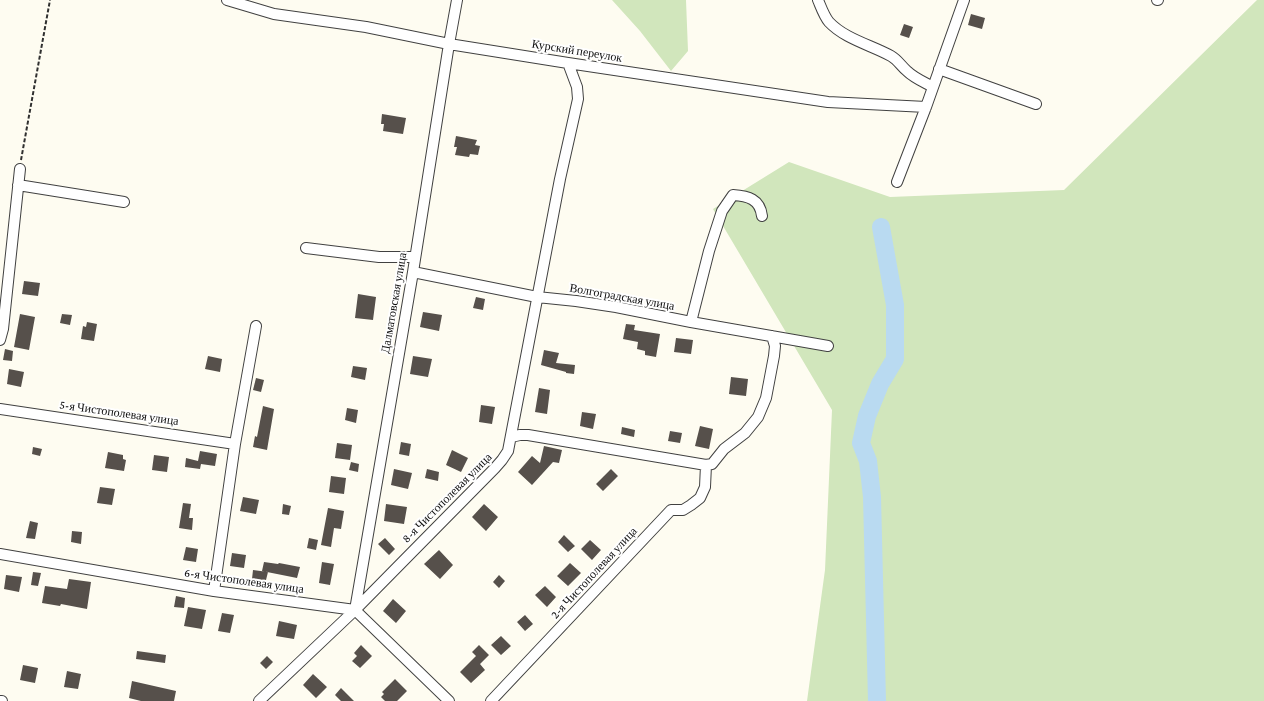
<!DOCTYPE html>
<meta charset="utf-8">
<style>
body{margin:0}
canvas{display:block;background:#fefcf1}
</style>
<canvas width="1264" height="701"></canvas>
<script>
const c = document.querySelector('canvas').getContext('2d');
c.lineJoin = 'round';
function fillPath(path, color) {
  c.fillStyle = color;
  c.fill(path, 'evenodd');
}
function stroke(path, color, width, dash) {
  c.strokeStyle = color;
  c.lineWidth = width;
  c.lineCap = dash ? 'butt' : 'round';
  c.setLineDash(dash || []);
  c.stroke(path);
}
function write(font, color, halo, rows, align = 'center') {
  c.font = font + ' "Crimson Pro",serif';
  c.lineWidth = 4;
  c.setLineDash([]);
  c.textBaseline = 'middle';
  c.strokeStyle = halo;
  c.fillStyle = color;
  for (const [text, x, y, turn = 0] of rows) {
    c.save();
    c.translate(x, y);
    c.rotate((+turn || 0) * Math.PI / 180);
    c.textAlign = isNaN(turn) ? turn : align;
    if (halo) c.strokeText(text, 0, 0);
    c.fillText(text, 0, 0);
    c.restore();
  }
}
fillPath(new Path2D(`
 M612,0H686L688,51L671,71L640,31Z
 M1257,0H1264V701H807L825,570L832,410L713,209L789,162L890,197L1064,190Z`), '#d1e6bc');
stroke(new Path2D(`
 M877,701L872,497L868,461L861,443L867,416L880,384L895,359V305L881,227`), '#b9daf1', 18);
fillPath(new Path2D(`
 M971,14L985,18L982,29L968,25Z
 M904,24L913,27L909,38L900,35Z
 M382,114L406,118L403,134L383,131L384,124H381Z
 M456,136L477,140L475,145L480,146L478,155L470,154L469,157L455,155L457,147H454Z
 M24,281L40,283L38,296L22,294Z
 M358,294L376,297L373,320L355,318Z
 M476,297L485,299L483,310L473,308Z
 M423,312L442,315L439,331L420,327Z
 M20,314L35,317L29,350L14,347Z
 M62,314L72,315L70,325L60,323Z
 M87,322L97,324L94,341L81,339L83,326L86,327Z
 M626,324L635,325L634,330L660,334L656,357L645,355V351L637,349L638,342L623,339Z
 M676,338L693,340L691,354L674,352Z
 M5,349L13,351L12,361L3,360Z
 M544,350L559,353L556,363L575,365L574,374L566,373V372L541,365Z
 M208,356L222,359L220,372L205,369Z
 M413,356L432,359L428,377L410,374Z
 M353,366L367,368L365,380L351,377Z
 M9,369L24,372L21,387L7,384Z
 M731,377L748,379L746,396L729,394Z
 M256,378L264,380L261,392L253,390Z
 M539,388L550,390L547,414L535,412Z
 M481,405L495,407L492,424L479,422Z
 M263,406L274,409L267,450L253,447L255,436L257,437Z
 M347,408L358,410L356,423L345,420Z
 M582,412L596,414L593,429L580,426Z
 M700,426L713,429L709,449L695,446Z
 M622,427L635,430L634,437L621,434Z
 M670,431L682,433L680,443L668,441Z
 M401,442L411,444L409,456L399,454Z
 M337,443L352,445L350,460L335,458Z
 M544,446L562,450L559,463L553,462L532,485L518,472L532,456L540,463Z
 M33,447L42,449L40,456L32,454Z
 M452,450L468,458L461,472L446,465Z
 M200,451L217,454L215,466L201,464L200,469L185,467L186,458L198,461Z
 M108,452L123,455V459L126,460L124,471L105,468Z
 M154,455L169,457L167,472L152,470Z
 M351,462L359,464L358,472L349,470Z
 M394,469L412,473L408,489L391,485Z
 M427,469L439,472L438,481L425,478Z
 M611,469L618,476L603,491L596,484Z
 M331,476L346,478L344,494L329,492Z
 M100,487L115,489L112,505L97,503Z
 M243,497L259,500L256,514L240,511Z
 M183,503L191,504L189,518H193L192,530L179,528Z
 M283,504L291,506L289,515L282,514Z
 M386,504L407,507L404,524L384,521Z
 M484,504L498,517L486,531L472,517Z
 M328,508L344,511L341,529L334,528L331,547L321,545Z
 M30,521L38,523L35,539L26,538Z
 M72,531L82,532L81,544L71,542Z
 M564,535L575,546L568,552L558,542Z
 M309,538L318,540L316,550L307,548Z
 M385,538L395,549L389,555L378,544Z
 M590,540L601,550L592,560L581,549Z
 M186,547L198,549L196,562L183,560Z
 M439,550L453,565L440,579L424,564Z
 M232,553L246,555L244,568L230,566Z
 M264,562L278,564L279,563L300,567L297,578L262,571Z
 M322,562L334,564L330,585L319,583Z
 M570,563L581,573L568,586L557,576Z
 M253,570L268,572L266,580L252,579Z
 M33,572L41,573L38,586L31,585Z
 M6,575L22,577L19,592L4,589Z
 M499,575L505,581L499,588L493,582Z
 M69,579L91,582L87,609L61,604L60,606L42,603L45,586L67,589Z
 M545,586L556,597L547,607L535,595Z
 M176,596L185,598L184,608L174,607Z
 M393,599L406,611L396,623L383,611Z
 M188,607L206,610L202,629L184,626Z
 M222,613L234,615L230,633L218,631Z
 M525,615L533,624L525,631L517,622Z
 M279,621L297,625L294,639L276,636Z
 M501,636L511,646L501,655L491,645Z
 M361,645L372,656L360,668L352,661L357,656L354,653Z
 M479,645L489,655L480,664L485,670L471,683L460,672L476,656L472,652Z
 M137,651L166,655L165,663L136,659Z
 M267,656L273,662L266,669L260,663Z
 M23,665L38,668L35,683L20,680Z
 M67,671L81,674L78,689L64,687Z
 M313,674L327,687L316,698L303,685Z
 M395,679L407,691L397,701H385L381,697L384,694L382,692Z
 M132,681L176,691L174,701H141L129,698Z
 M341,688L354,701H341L335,695Z`), '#56504b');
const minor = new Path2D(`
 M227,0L274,14L366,27L449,44L568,63L828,102L926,107
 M818,0C821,7 824,16 829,22C845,39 871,45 891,56C898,60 901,66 907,71C914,78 924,82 933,87
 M1157,0H1158
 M939,69L1036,104
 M897,182L926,107L964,0
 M18,185L124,202
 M306,248L379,257H415
 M413,272L537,297L576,301L616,307L691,322L828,346
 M691,322L709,251L722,211L733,195C748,196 760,199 762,216
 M0,340L3,329L20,169
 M0,409L235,444
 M511,437L520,435H528L706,465L712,464L724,449L745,433L758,417L766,398L774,356L775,346L772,336
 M0,554L214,591L355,610L449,701
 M214,591L235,444L256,326
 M355,610L413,272L449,44L457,0
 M0,701H2
 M259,701L355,610L495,468L502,460L508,451L560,179L578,99L577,87L568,63
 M491,701L671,510H683L691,505L700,498L705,487L706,465`);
stroke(minor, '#414141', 12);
stroke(new Path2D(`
 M21,160L50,0`), '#303030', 2, [4, 2]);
stroke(minor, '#fff', 10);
write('12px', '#0e0e0e', '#fff', [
 ["Курский переулок",577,51,9],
 ["Волгоградская улица",622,297,10],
 ["Далматовская улица",394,303,-80],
 ["5-я Чистополевая улица",119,413,8],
 ["8-я Чистополевая улица",447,498,-45],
 ["2-я Чистополевая улица",594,573,-47],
 ["6-я Чистополевая улица",244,581,8]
]);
</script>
